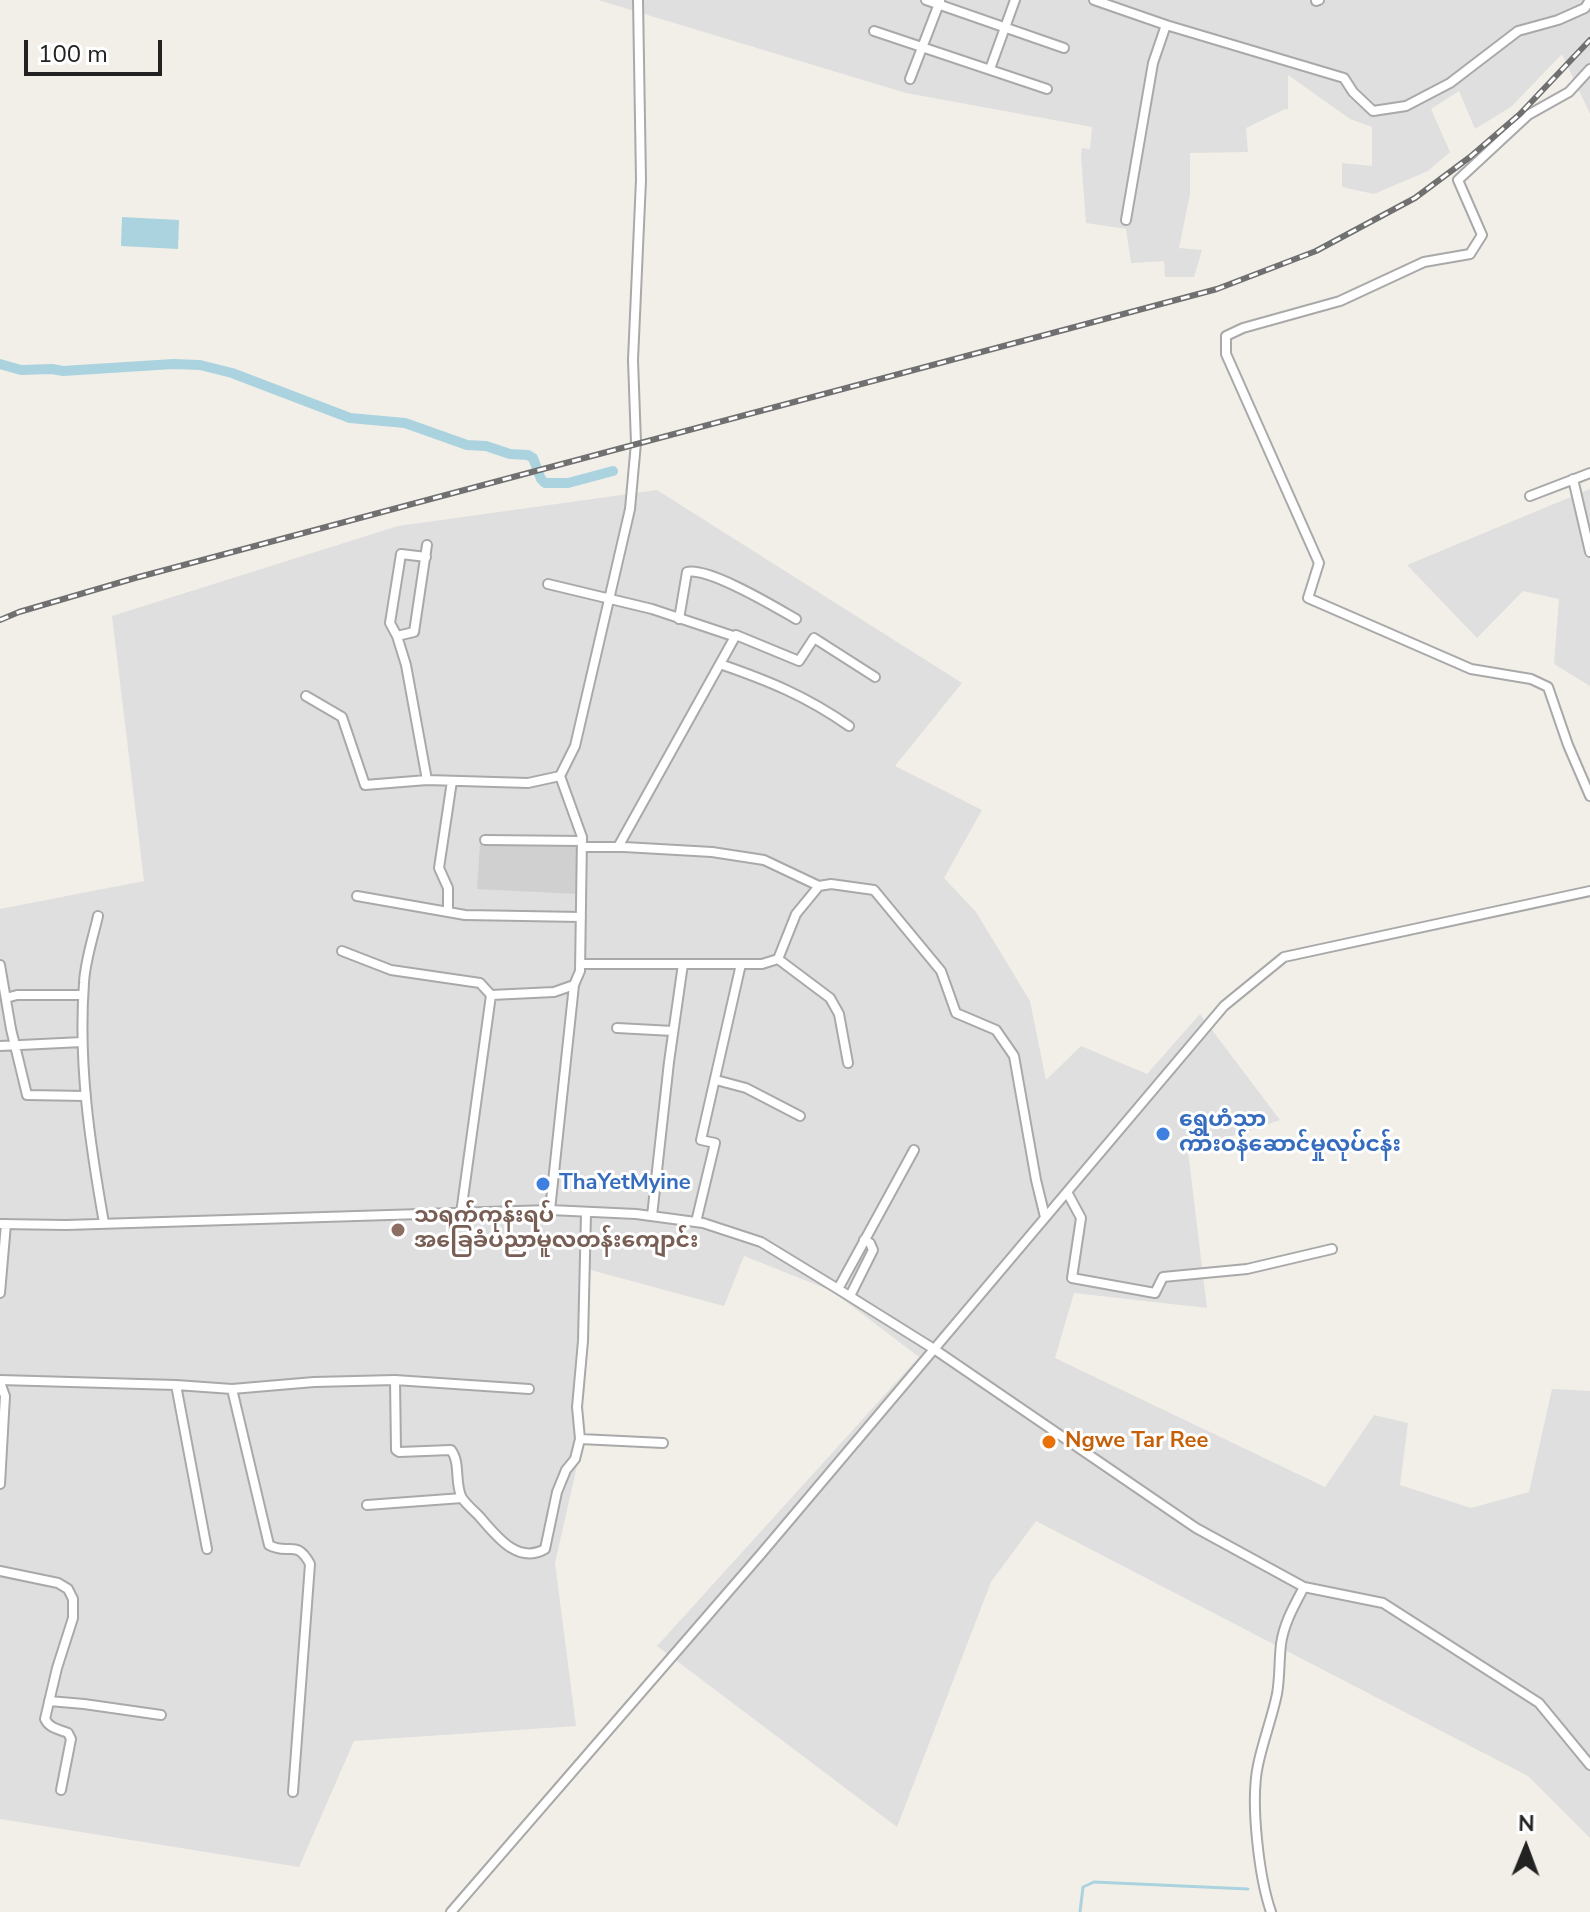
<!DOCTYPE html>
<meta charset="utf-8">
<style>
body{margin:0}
#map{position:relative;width:1590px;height:1912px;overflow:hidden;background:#f2efe9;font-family:"Nunito Sans",sans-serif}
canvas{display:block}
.north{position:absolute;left:1486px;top:1808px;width:80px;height:80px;-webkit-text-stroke:6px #fff;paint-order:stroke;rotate:1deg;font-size:22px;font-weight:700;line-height:32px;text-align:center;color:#222}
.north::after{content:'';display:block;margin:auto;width:28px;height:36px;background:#222;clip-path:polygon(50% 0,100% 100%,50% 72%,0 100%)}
.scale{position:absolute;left:24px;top:40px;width:138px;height:36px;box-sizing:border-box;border:4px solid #222;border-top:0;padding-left:10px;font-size:24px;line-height:28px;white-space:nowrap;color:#222;-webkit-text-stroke:6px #fff;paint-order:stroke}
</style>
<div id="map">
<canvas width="1590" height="1912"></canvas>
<div class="north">N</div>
<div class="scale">100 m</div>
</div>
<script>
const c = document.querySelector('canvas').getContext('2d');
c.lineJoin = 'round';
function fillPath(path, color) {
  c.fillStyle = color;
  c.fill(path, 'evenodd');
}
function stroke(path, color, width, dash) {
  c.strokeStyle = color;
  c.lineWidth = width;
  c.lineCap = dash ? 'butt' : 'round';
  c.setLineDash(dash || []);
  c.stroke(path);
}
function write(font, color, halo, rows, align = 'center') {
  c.font = font + ' "Nunito Sans","Noto Sans Myanmar",sans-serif';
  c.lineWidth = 6;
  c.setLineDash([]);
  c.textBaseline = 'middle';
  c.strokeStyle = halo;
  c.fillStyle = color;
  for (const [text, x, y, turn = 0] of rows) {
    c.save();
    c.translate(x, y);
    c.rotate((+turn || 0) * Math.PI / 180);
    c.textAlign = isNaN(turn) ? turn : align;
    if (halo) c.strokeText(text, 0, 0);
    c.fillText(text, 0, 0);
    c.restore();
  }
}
fillPath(new Path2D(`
 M598,0H1590V114L1562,54L1511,107L1475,129L1459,91L1431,109L1450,152L1428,171L1374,194L1342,187V163L1372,166V127L1350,119L1288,75V110L1285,109L1246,128L1248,152L1190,153V194L1179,248L1202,250L1194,277H1165L1164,261L1131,263L1126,229L1086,223L1081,156L1082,148L1090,149L1092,127L906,93Z
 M1590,489V686L1554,664L1559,599L1523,591L1477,638L1407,565Z
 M657,490L962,683L895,766L982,810L944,878L976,912L1030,1001L1046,1080L1081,1046L1147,1074L1200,1014L1280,1120L1188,1151L1207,1308L1074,1293L1055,1358L1325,1487L1374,1415L1408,1423L1400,1485L1471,1508L1529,1492L1552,1389L1590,1391V1838L1528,1776L1036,1521L991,1582L897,1827L657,1646L919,1357L832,1291L744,1256L724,1306L583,1268L577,1466L555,1563L576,1726L354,1741L299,1867L0,1819V909L144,881L112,616L398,526Z`), '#e0dfdf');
fillPath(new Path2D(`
 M480,843L580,844L578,894L477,889Z`), '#d0d0d0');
fillPath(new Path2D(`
 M122,217L179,220L178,249L121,246Z`), '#aad3df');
stroke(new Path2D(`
 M1080,1912L1083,1887L1094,1882L1248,1889`), '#aad3df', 3);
stroke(new Path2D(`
 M0,364L21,370L52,369L63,371L173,364L200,365L232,373L350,418L405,423L467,445L486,446L510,454L528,455L533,458L541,479L545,483H568L613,471`), '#aad3df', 10);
const minor = new Path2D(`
 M926,0L1064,48
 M1094,0L1166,25L1153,63L1126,220
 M1316,1L1319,0
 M1166,25L1344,78L1353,92L1373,111L1406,106L1450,83L1518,31L1558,20L1585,8L1590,0
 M874,31L1047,89
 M990,69L1015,0
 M1590,69L1569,92L1528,115L1458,180L1482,235L1470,254L1424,262L1340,301L1243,328L1226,336V354L1319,563L1308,598L1471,669L1531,679L1548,687L1568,745L1590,796
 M910,79L940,1
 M1573,479L1590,552
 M1530,496L1590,473
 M548,584L652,609L736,637
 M679,619L687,572C709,567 775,607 796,619
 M397,636L390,623L401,554L426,557
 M720,664C769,681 806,696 849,726
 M306,696L342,717L365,785L427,780L528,783L560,776
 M427,780L406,665L397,636L414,632L427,545
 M485,840L582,841
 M582,847H624L712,852L764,860L819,886L831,884L874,890L941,971L956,1013L996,1030L1014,1056L1036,1180L1045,1217
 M618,847L736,635L799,661L814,638L875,677
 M357,896L465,915L581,917
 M448,912V888L439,868L452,781
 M98,916C93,938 85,961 84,983C78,1064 90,1144 104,1223
 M342,951L391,970L480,983L491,995
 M778,959L830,998L839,1014L848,1063
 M580,964H762L778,959L796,914L819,886
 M0,965L11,1029L27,1095L86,1096
 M6,998L17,995H83
 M617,1028L673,1031
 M0,1046L82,1042
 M716,1080L746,1088L800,1116
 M1067,1192L1081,1218L1072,1278L1155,1293L1163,1277L1247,1269L1332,1249
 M550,1210L574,985
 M461,1213L491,995L554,992L574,985L580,971L582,837L560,776L575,746L630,509L636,443L633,360L641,180L638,0
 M652,1216L669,1062L683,964
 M696,1222L715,1143L701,1140L741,964
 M0,1224L66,1225L550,1210L636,1214L703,1223L761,1242L838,1289L934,1349L1196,1528L1304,1587L1383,1603L1539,1703L1590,1765
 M838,1289L914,1150
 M0,1293L6,1224
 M850,1296L873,1250L870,1243L864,1240
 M0,1380L176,1385L232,1389L314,1382L395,1380L529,1389
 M395,1380L396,1450L399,1452L451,1450C461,1463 454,1483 462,1498C466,1504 474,1511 479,1516C496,1535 517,1565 545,1549L557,1492L566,1470L575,1459L580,1439L577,1407L583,1341L586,1213
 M0,1382L5,1396L0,1484
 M176,1385L207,1549
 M232,1389L269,1545C289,1556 296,1538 310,1564L293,1792
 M580,1439L663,1443
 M367,1505L462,1498
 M0,1571L58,1583L68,1589L73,1599V1618L57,1668L45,1719C50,1729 59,1729 68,1733L71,1739L61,1790
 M49,1701L84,1704L161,1715
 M451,1912L761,1554L1224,1006L1284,957L1590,891
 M1271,1912C1259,1877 1250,1802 1258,1765C1263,1741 1272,1718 1277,1694C1280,1677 1279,1661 1281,1644C1284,1623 1294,1606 1304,1587`);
stroke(minor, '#a9a9a9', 12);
stroke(minor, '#fff', 8);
const rail = new Path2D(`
 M0,620L19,612L135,578L1217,289L1316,251L1415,198L1470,157L1520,114L1590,40`);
stroke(rail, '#707070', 6);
stroke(rail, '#fff', 3, [9]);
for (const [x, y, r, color] of [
 [1163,1134,8,"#3f7fe0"],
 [543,1184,8,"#3f7fe0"],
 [398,1230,8,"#8d6e63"],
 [1049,1442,8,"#e8710a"]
]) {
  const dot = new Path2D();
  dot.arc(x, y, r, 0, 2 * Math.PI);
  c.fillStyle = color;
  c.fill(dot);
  stroke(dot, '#fff', 3);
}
write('bold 22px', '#366cbe', '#fff', [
 ["ရွှေဟံသာ",1179,1121],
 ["ကားဝန်ဆောင်မှုလုပ်ငန်း",1179,1146],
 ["ThaYetMyine",559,1184]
], 'left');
write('bold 22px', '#785e54', '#fff', [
 ["သရက်ကုန်းရပ်",414,1217],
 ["အခြေခံပညာမူလတန်းကျောင်း",414,1242]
], 'left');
write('bold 22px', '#c56008', '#fff', [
 ["Ngwe Tar Ree",1065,1442]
], 'left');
</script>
